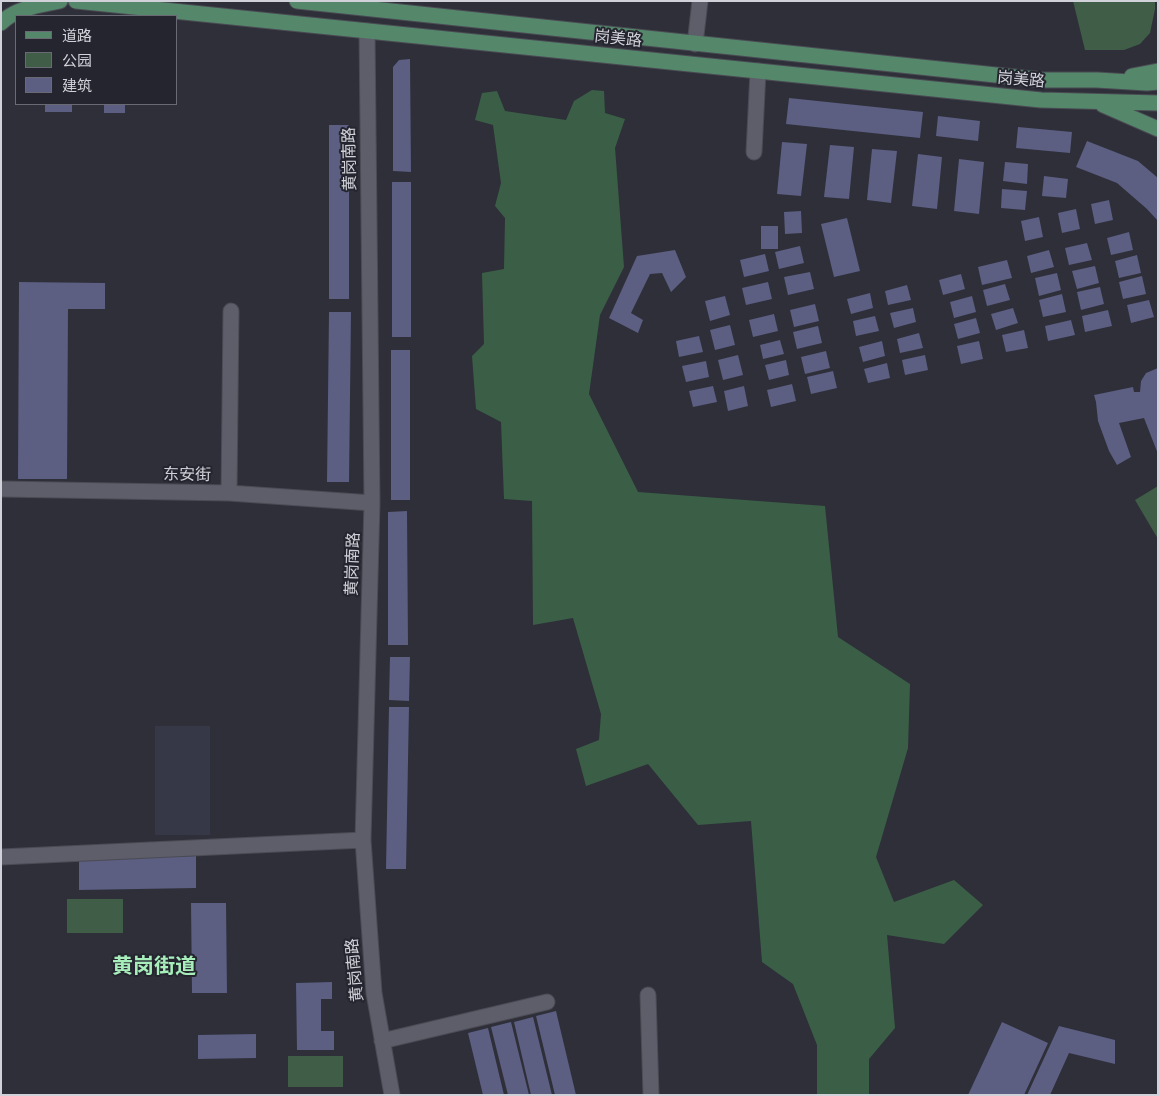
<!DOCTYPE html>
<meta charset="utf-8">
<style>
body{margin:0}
#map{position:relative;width:1159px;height:1096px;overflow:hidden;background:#2e2f39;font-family:"IBM Plex Sans","Noto Sans SC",sans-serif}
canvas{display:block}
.frame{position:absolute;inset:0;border:2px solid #d1d2d9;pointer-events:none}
.legend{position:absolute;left:15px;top:15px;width:162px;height:90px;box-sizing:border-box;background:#24252f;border:1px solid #696a73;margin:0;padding:6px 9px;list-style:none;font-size:15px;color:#d1d2d9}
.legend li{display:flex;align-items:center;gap:10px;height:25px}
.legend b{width:25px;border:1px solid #696a73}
</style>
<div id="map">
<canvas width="1159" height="1096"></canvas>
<div class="frame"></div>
<ul class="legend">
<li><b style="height:6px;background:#55886b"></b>道路</li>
<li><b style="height:14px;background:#405d48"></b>公园</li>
<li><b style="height:14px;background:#5c5e82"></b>建筑</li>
</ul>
</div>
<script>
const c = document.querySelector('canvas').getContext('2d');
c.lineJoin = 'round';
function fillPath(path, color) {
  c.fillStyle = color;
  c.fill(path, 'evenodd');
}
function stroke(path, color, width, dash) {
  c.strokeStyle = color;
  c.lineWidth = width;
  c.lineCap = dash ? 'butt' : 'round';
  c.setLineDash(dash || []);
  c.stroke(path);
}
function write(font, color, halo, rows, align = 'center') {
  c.font = font + ' "IBM Plex Sans","Noto Sans SC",sans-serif';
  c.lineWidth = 4;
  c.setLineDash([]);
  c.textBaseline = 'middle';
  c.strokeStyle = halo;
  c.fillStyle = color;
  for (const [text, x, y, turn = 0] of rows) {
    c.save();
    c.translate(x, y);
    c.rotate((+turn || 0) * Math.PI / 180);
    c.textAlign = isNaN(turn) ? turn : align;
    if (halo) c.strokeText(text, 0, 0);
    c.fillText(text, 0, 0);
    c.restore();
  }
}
fillPath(new Path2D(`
 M155,726H210V835H155Z`), '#363747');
fillPath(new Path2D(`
 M1073,1H1155V9L1150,33L1140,44L1124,50H1085Z
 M1158,486V539L1135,500Z
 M67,899H123V933H67Z
 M288,1056H343V1087H288Z`), '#405d48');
fillPath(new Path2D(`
 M592,90L604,91L605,113L625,119L615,148L624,267L600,315L589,394L638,492L825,506L838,637L910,684L908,748L876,857L894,902L954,880L983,905L944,944L887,935L895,1028L869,1059V1095H817V1045L793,984L762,962L751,821L698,825L648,764L586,786L576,749L599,740L601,714L573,618L533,625L532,501L504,499L501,422L476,409L472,356L484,344L482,273L504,269L505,218L495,206L501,183L493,125L475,120L482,93L497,91L505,111L566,120L574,101Z`), '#3b5f46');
fillPath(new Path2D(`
 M410,59L411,172L393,171V67L399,60Z
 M789,98L923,112L920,138L786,124Z
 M45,104H72V112H45Z
 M104,104H125V113H104Z
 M938,116L980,121L978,141L936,136Z
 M329,125H349V299H329Z
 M1018,127L1072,132L1070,153L1016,148Z
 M1087,141L1138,161L1158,178V221L1147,209L1117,183L1076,167Z
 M782,142L807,144L801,196L777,194Z
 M830,145L854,147L849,199L824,197Z
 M872,149L897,151L891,203L867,200Z
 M918,154L942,157L937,209L912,206Z
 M959,159L984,162L979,214L954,211Z
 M1005,162L1028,164L1027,184L1003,181Z
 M1044,176L1068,179L1066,198L1042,196Z
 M392,182H411V337H392Z
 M1002,189L1027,191L1025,210L1001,208Z
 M1109,200L1113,220L1095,224L1091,204Z
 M1076,209L1080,229L1062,233L1058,213Z
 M801,211L802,233L785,234L784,212Z
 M1039,217L1043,237L1025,241L1021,221Z
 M847,218L860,271L834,277L821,224Z
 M761,226H778V249H761Z
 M1129,232L1133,250L1111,255L1107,238Z
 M1087,243L1092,260L1069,265L1065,248Z
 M800,246L804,263L779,269L775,252Z
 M675,250L686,277L671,292L662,273L650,274L631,313L643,320L638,333L609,318L637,256Z
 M1049,250L1054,267L1031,273L1027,256Z
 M765,254L769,271L744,277L740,260Z
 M1137,255L1141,273L1119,278L1115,261Z
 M1007,260L1012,278L982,285L978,267Z
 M1095,266L1099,283L1077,289L1072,271Z
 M810,272L814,289L788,295L784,277Z
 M1057,273L1061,290L1039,296L1035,278Z
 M961,274L965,289L943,295L939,280Z
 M1142,276L1146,294L1123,299L1119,282Z
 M19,282L105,283V309H68L67,479H18Z
 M768,282L772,299L746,305L742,288Z
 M1005,284L1010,300L987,306L983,290Z
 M907,285L911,300L888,305L885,291Z
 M1100,287L1104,304L1081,310L1077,292Z
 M870,293L873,308L851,314L847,299Z
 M1062,294L1066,312L1043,317L1039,300Z
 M725,296L730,315L710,321L705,301Z
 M972,296L976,312L954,318L950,302Z
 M1149,300L1154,317L1131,323L1127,305Z
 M815,304L819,321L794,327L790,310Z
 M913,308L916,322L894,328L890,313Z
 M1013,308L1018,323L996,330L991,314Z
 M1108,310L1112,326L1085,332L1082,316Z
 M329,312H351L349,482H327Z
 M774,314L778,331L753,337L749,320Z
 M875,316L879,331L856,336L853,321Z
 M976,318L980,333L958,339L954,324Z
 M1071,320L1075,335L1048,341L1045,326Z
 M730,325L735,345L715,350L710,330Z
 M818,326L822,343L797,349L793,332Z
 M1024,330L1028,348L1006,352L1002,335Z
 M919,333L923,348L900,353L897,339Z
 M699,336L703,352L679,357L676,341Z
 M780,340L784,354L763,359L760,345Z
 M882,341L885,356L863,362L859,347Z
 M979,341L983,359L961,364L957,346Z
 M391,350H410V500H391Z
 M826,351L830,368L805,374L801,357Z
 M738,355L743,375L723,380L718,360Z
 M925,355L928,370L905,375L902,360Z
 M786,360L789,375L769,380L765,365Z
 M706,361L709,377L686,382L682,366Z
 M887,363L890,378L868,383L864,369Z
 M1158,368V454L1144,418L1119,423L1131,457L1117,465L1109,451L1098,421L1096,402L1094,395L1133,387L1134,392H1140L1141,381L1146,373Z
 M833,371L837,388L811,394L807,377Z
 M792,384L796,401L771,407L767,390Z
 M713,386L717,402L693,407L689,391Z
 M744,386L748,406L728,411L724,391Z
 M407,511L408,645H388V512Z
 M390,657H410L409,701L389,700Z
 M389,707H409L406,869H386Z
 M196,856V888L79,890V859Z
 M191,903H226L227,993H192Z
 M332,982V999H321V1031H334V1050H297L296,983Z
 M556,1011L576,1095H555L536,1016Z
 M533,1017L552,1095H531L514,1022Z
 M511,1022L529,1095H508L491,1027Z
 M1002,1022L1048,1043L1024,1095H968Z
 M1059,1026L1115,1040V1064L1069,1053L1050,1095H1027Z
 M488,1028L504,1095H483L468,1033Z
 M256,1034V1058L198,1059V1035Z`), '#5c5e82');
const minor = new Path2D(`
 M367,31L372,503L363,840L374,993L392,1095
 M695,44L700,1
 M754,152L758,71
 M1,489L229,493L372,503
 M229,493L231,311
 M1,857L363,840
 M648,995L651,1095
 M382,1041L547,1002`);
const major = new Path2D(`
 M76,1L1041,100L1158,103
 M297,1L1043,80H1097L1147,83L1158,82
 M1,23C15,8 41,5 60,1
 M1132,76L1158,71
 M1103,105L1158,129`);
stroke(minor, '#4a4b54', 17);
stroke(major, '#4a4b54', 17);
stroke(minor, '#5d5e6a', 15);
stroke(major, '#55886b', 15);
write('16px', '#d1d2d9', '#24252f', [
 ["岗美路",618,39,6],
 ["岗美路",1021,80,5],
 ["黄岗南路",350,159,-91],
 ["东安街",187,475,1],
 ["黄岗南路",353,564,-88],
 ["黄岗南路",355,970,-95]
]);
write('bold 21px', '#a7eebb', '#24252f', [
 ["黄岗街道",154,967]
]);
</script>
